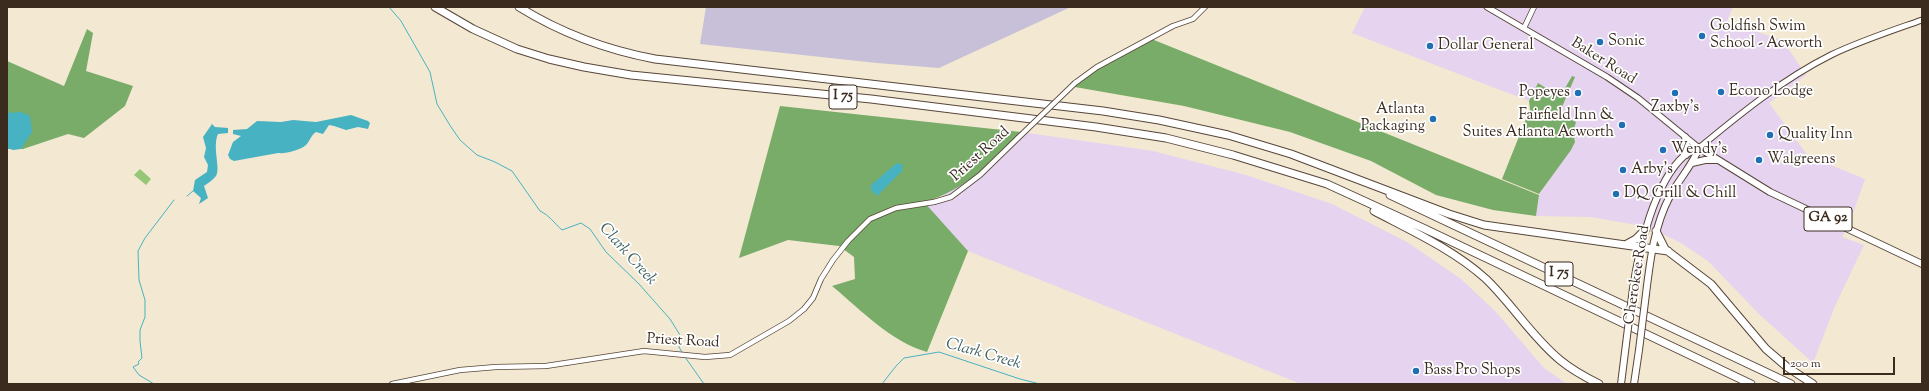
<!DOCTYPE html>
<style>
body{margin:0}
#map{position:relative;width:1929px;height:391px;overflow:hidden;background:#f3e8d2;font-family:"Sorts Mill Goudy",serif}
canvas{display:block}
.frame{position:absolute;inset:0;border:8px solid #3b2a1e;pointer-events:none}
.scale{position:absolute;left:1783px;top:357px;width:112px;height:18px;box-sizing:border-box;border:2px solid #3b2a1e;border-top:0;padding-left:5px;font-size:12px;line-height:14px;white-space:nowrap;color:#3b2a1e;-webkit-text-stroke:3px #fff;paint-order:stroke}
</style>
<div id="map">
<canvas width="1929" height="391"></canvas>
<div class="frame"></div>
<div class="scale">200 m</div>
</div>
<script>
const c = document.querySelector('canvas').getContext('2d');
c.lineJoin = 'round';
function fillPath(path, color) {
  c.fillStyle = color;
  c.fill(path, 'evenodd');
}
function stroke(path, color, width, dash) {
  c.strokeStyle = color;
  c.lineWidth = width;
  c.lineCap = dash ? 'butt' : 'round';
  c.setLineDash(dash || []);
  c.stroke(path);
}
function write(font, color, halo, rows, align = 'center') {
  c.font = font + ' "Sorts Mill Goudy",serif';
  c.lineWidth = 3.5;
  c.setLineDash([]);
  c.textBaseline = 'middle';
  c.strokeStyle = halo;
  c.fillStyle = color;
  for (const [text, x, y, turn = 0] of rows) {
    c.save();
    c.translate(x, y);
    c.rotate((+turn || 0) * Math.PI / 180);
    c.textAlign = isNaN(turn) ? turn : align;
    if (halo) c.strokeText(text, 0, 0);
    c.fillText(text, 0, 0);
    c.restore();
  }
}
fillPath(new Path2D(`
 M1365,7H1733L1727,21L1783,41L1806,75L1769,103L1808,156L1865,179L1848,227L1842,237L1864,245L1835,306L1813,363L1758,313L1708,261L1681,243L1648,227L1591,217L1536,216L1539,195L1575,142L1573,132L1559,115L1575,77L1572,76L1561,97L1538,84L1529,101L1352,33Z
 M1021,132L1153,151L1246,175L1332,204L1407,242L1461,279L1495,311L1544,368L1567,384H1301L968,251L923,202L941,197Z`), '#e5d3f0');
fillPath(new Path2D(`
 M706,7H1071L939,68L877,63L700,44Z`), '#c7c0d8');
fillPath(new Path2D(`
 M140,169L151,179L146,185L134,175Z`), '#95c777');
fillPath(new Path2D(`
 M87,29L93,33L86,71L133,86L125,106L84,138L68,134L23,149H7V61L64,86Z
 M1149,38L1539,195L1536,216L1493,210L1436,195L1371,161L1290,132L1184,106L1069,86Z
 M1572,76L1575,77L1559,114L1576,122L1573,132L1575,142L1571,150L1539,194L1502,179L1530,109L1529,101L1538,83L1560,97Z
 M780,106L1021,132C990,163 966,190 924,202L968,251L927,352C891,342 861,310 832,286L855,279L854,257L839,246L788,240L739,258Z`), '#78ac68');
fillPath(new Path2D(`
 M21,112L30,116L32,132L21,149L13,150L7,148V113Z
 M351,115L368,121L370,123L368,129L358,127L346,130L334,126L329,125L323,134L316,132C311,135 310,141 306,145C300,150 286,154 278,153L234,161L230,159L228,155L233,142L241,136L233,134V130L247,129L257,121L281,122L293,120L316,122Z
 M212,124L215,127L228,128V133L218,134C212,147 221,169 216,176C213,180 208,183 204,186L208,198L199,204L201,198L193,191L195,180L207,172L208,165L204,157L206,148L203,137Z
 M897,163L903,165L902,171L877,196L871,190V185Z`), '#46b2c2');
stroke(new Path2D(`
 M389,7L401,21L430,72L437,104L451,127L460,140L477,155L495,162L512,171L540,211C549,215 554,223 562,230L581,223L590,229L606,252L639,284L670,319L680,335L679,347L683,354
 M187,196L193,191
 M685,357L704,384
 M154,384L139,375L133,367L139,364L138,362L142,358L140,341V330L145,317V300L139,280L138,251L145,238L174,200
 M882,384L896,366L904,358L939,352L1020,379L1040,384`), '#46b2c2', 1);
const tertiary = new Path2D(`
 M1524,28L1534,7
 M1075,83L1097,67L1173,26L1193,19L1205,7
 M392,384L460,370L496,367L546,366L644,351L705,357L730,355L789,321L804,309L813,298L821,279L833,260L848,241L870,219L896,208L934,202L951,197L980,175L1018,138`);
const secondary = new Path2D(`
 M1487,7L1607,77L1638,98L1699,148C1740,114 1783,79 1831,55C1860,41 1891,31 1922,20`);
const primary = new Path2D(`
 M1685,137L1687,147L1686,155
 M1699,148L1770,192L1922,264
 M1692,163L1705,160H1716
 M1633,288C1639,249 1654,182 1685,155C1689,152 1695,150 1699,148
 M1646,294C1650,261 1654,226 1670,196C1679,179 1692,166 1699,148
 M1621,384L1626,344
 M1634,384L1639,350`);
const motorway = new Path2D(`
 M435,7L473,29L517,49L549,59L584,67L631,75L871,99L1096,127L1166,138L1233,155L1327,184L1423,228L1751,384
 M519,7C561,33 607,50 655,59L1103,111L1159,120L1228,135L1291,154L1449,214L1484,225L1668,251
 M1390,195L1791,384
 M1374,211C1412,231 1454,250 1486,279C1512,304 1532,337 1560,360C1572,370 1585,377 1599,384
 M1656,231L1665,249L1711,284L1766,349L1787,367L1813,384
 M1627,244L1636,239L1646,229`);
stroke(tertiary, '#574639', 6);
stroke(secondary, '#574639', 7);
stroke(primary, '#574639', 8);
stroke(motorway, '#574639', 9);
stroke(tertiary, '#fff', 4.5);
stroke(secondary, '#fff', 5);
stroke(primary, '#fff', 6);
stroke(motorway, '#fff', 7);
const tertiaryBridge = new Path2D(`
 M1018,138L1075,83`);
const primaryBridge = new Path2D(`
 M1626,344L1633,288
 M1639,350L1646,294`);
stroke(tertiaryBridge, '#574639', 6, []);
stroke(primaryBridge, '#574639', 8, []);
stroke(tertiaryBridge, '#fff', 4.5);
stroke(primaryBridge, '#fff', 6);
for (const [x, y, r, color] of [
 [1702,36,4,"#1f6fb2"],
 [1600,42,4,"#1f6fb2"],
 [1430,46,4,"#1f6fb2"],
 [1721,92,4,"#1f6fb2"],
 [1578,93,4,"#1f6fb2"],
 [1675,93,4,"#1f6fb2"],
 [1433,119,4,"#1f6fb2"],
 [1622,125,4,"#1f6fb2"],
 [1770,135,4,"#1f6fb2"],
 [1663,150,4,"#1f6fb2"],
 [1759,160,4,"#1f6fb2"],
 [1623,170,4,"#1f6fb2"],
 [1616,194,4,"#1f6fb2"],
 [1416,371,4,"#1f6fb2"]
]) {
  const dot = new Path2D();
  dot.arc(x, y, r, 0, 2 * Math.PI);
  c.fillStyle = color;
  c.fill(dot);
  stroke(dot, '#fff', 1.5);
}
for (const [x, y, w] of [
 [843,97,28],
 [1828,219,48],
 [1559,274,28]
]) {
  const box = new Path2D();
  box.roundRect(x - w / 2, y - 12, w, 24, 3);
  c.fillStyle = '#fff';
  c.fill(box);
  stroke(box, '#3b2a1e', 1);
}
write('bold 14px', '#3b2a1e', null, [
 ["I 75",843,97],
 ["GA 92",1828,219],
 ["I 75",1559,274]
]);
write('15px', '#3b2a1e', '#fff', [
 ["Goldfish Swim",1710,27],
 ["School - Acworth",1710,44],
 ["Sonic",1608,42],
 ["Dollar General",1438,46],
 ["Econo Lodge",1729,92],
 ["Popeyes",1570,93,"right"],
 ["Zaxby's",1675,108,"center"],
 ["Atlanta",1425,110,"right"],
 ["Packaging",1425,127,"right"],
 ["Fairfield Inn &",1614,116,"right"],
 ["Suites Atlanta Acworth",1614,133,"right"],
 ["Quality Inn",1778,135],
 ["Wendy's",1671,150],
 ["Walgreens",1767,160],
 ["Arby's",1631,170],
 ["DQ Grill & Chill",1624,194],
 ["Bass Pro Shops",1424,371]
], 'left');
write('15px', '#3b2a1e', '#fff', [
 ["Baker Road",1603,62,32],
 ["Priest Road",981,155,-42],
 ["Cherokee Road",1638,275,-81],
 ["Priest Road",683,342,3]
]);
write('italic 16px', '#3f6060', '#fff', [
 ["Clark Creek",627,255,48],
 ["Clark Creek",983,355,16]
]);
</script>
